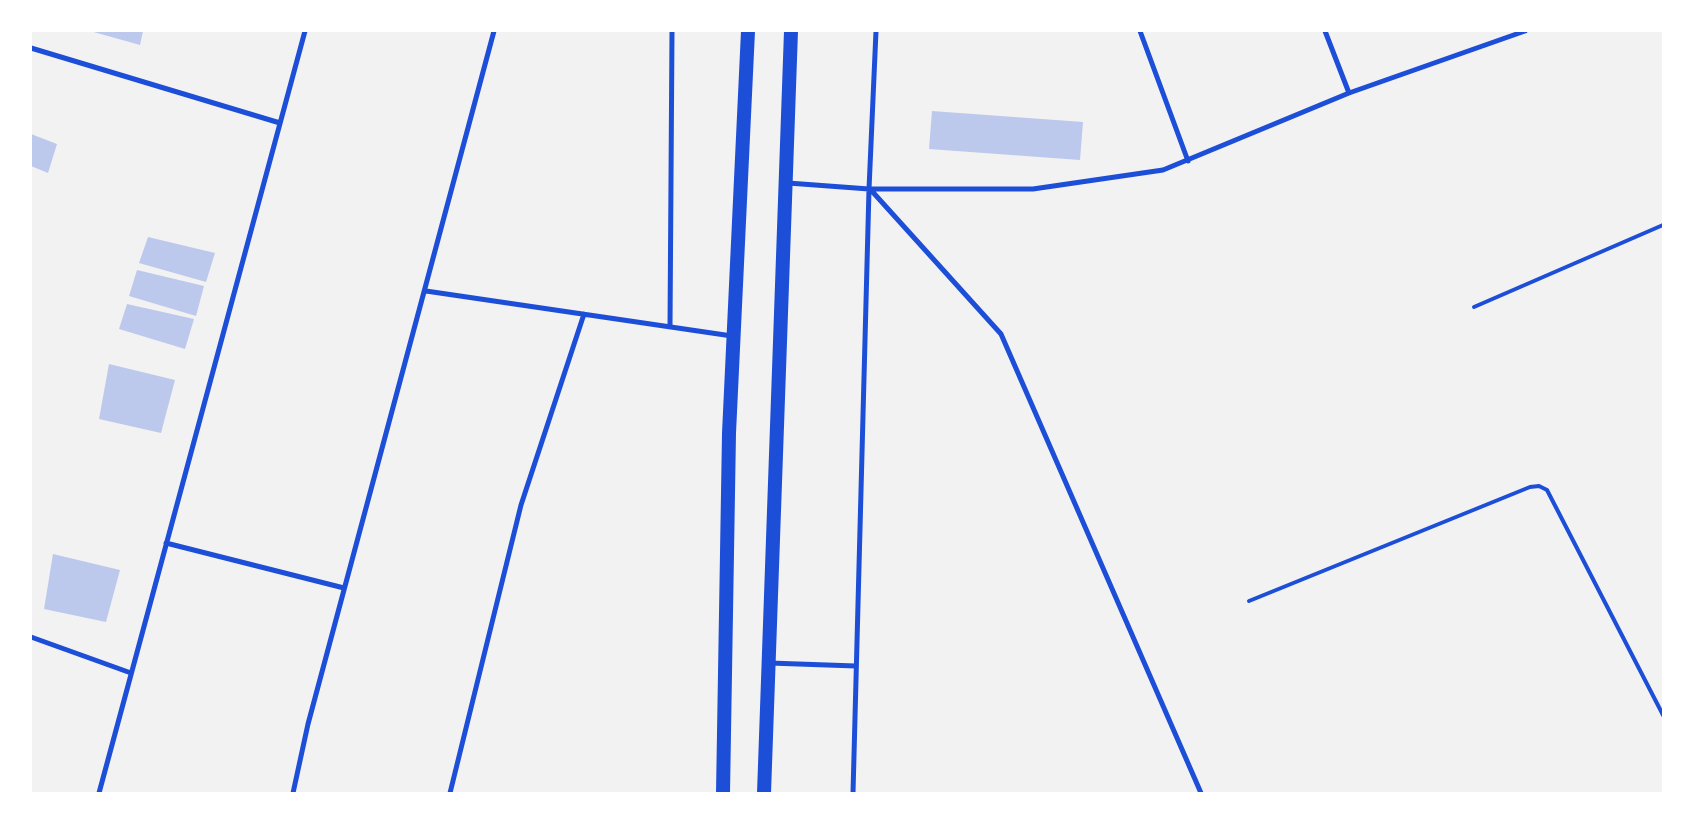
<!DOCTYPE html>
<style>
body{margin:0}
#map{position:relative;width:1694px;height:824px;overflow:hidden;background:#f2f2f2;font-family:"Zilla Slab",serif}
canvas{display:block}
.frame{position:absolute;inset:0;border:32px solid #fff;pointer-events:none}
</style>
<div id="map">
<canvas width="1694" height="824"></canvas>
<div class="frame"></div>
</div>
<script>
const c = document.querySelector('canvas').getContext('2d');
c.lineJoin = 'round';
function fillPath(path, color) {
  c.fillStyle = color;
  c.fill(path, 'evenodd');
}
function stroke(path, color, width, dash) {
  c.strokeStyle = color;
  c.lineWidth = width;
  c.lineCap = dash ? 'butt' : 'round';
  c.setLineDash(dash || []);
  c.stroke(path);
}
fillPath(new Path2D(`
 M90,31H143L140,45Z
 M932,111L1083,122L1080,160L929,149Z
 M31,134L57,144L48,173L31,166Z
 M148,237L215,253L206,282L139,263Z
 M137,270L204,286L196,316L129,296Z
 M127,304L194,319L185,349L119,329Z
 M109,364L175,380L161,433L99,419Z
 M53,554L120,570L106,622L44,609Z`), '#bdc9ec');
stroke(new Path2D(`
 M1474,307L1663,225
 M1249,601L1530,487L1539,486L1547,490L1663,715`), '#1d4ed8', 4);
stroke(new Path2D(`
 M1140,31L1188,161
 M1325,31L1349,93
 M31,48L280,123
 M788,183L869,189H1033L1163,170L1349,93L1525,31
 M870,189L1001,334L1201,793
 M426,291L732,336
 M670,327L672,31
 M166,543L344,588
 M31,637L131,673
 M769,663L856,666
 M99,793L305,31
 M293,793L308,724L494,31
 M450,793L521,505L584,314
 M853,793L869,189L876,31`), '#1d4ed8', 5);
stroke(new Path2D(`
 M723,793L729,433L748,31
 M764,793L791,31`), '#1d4ed8', 14);
</script>
